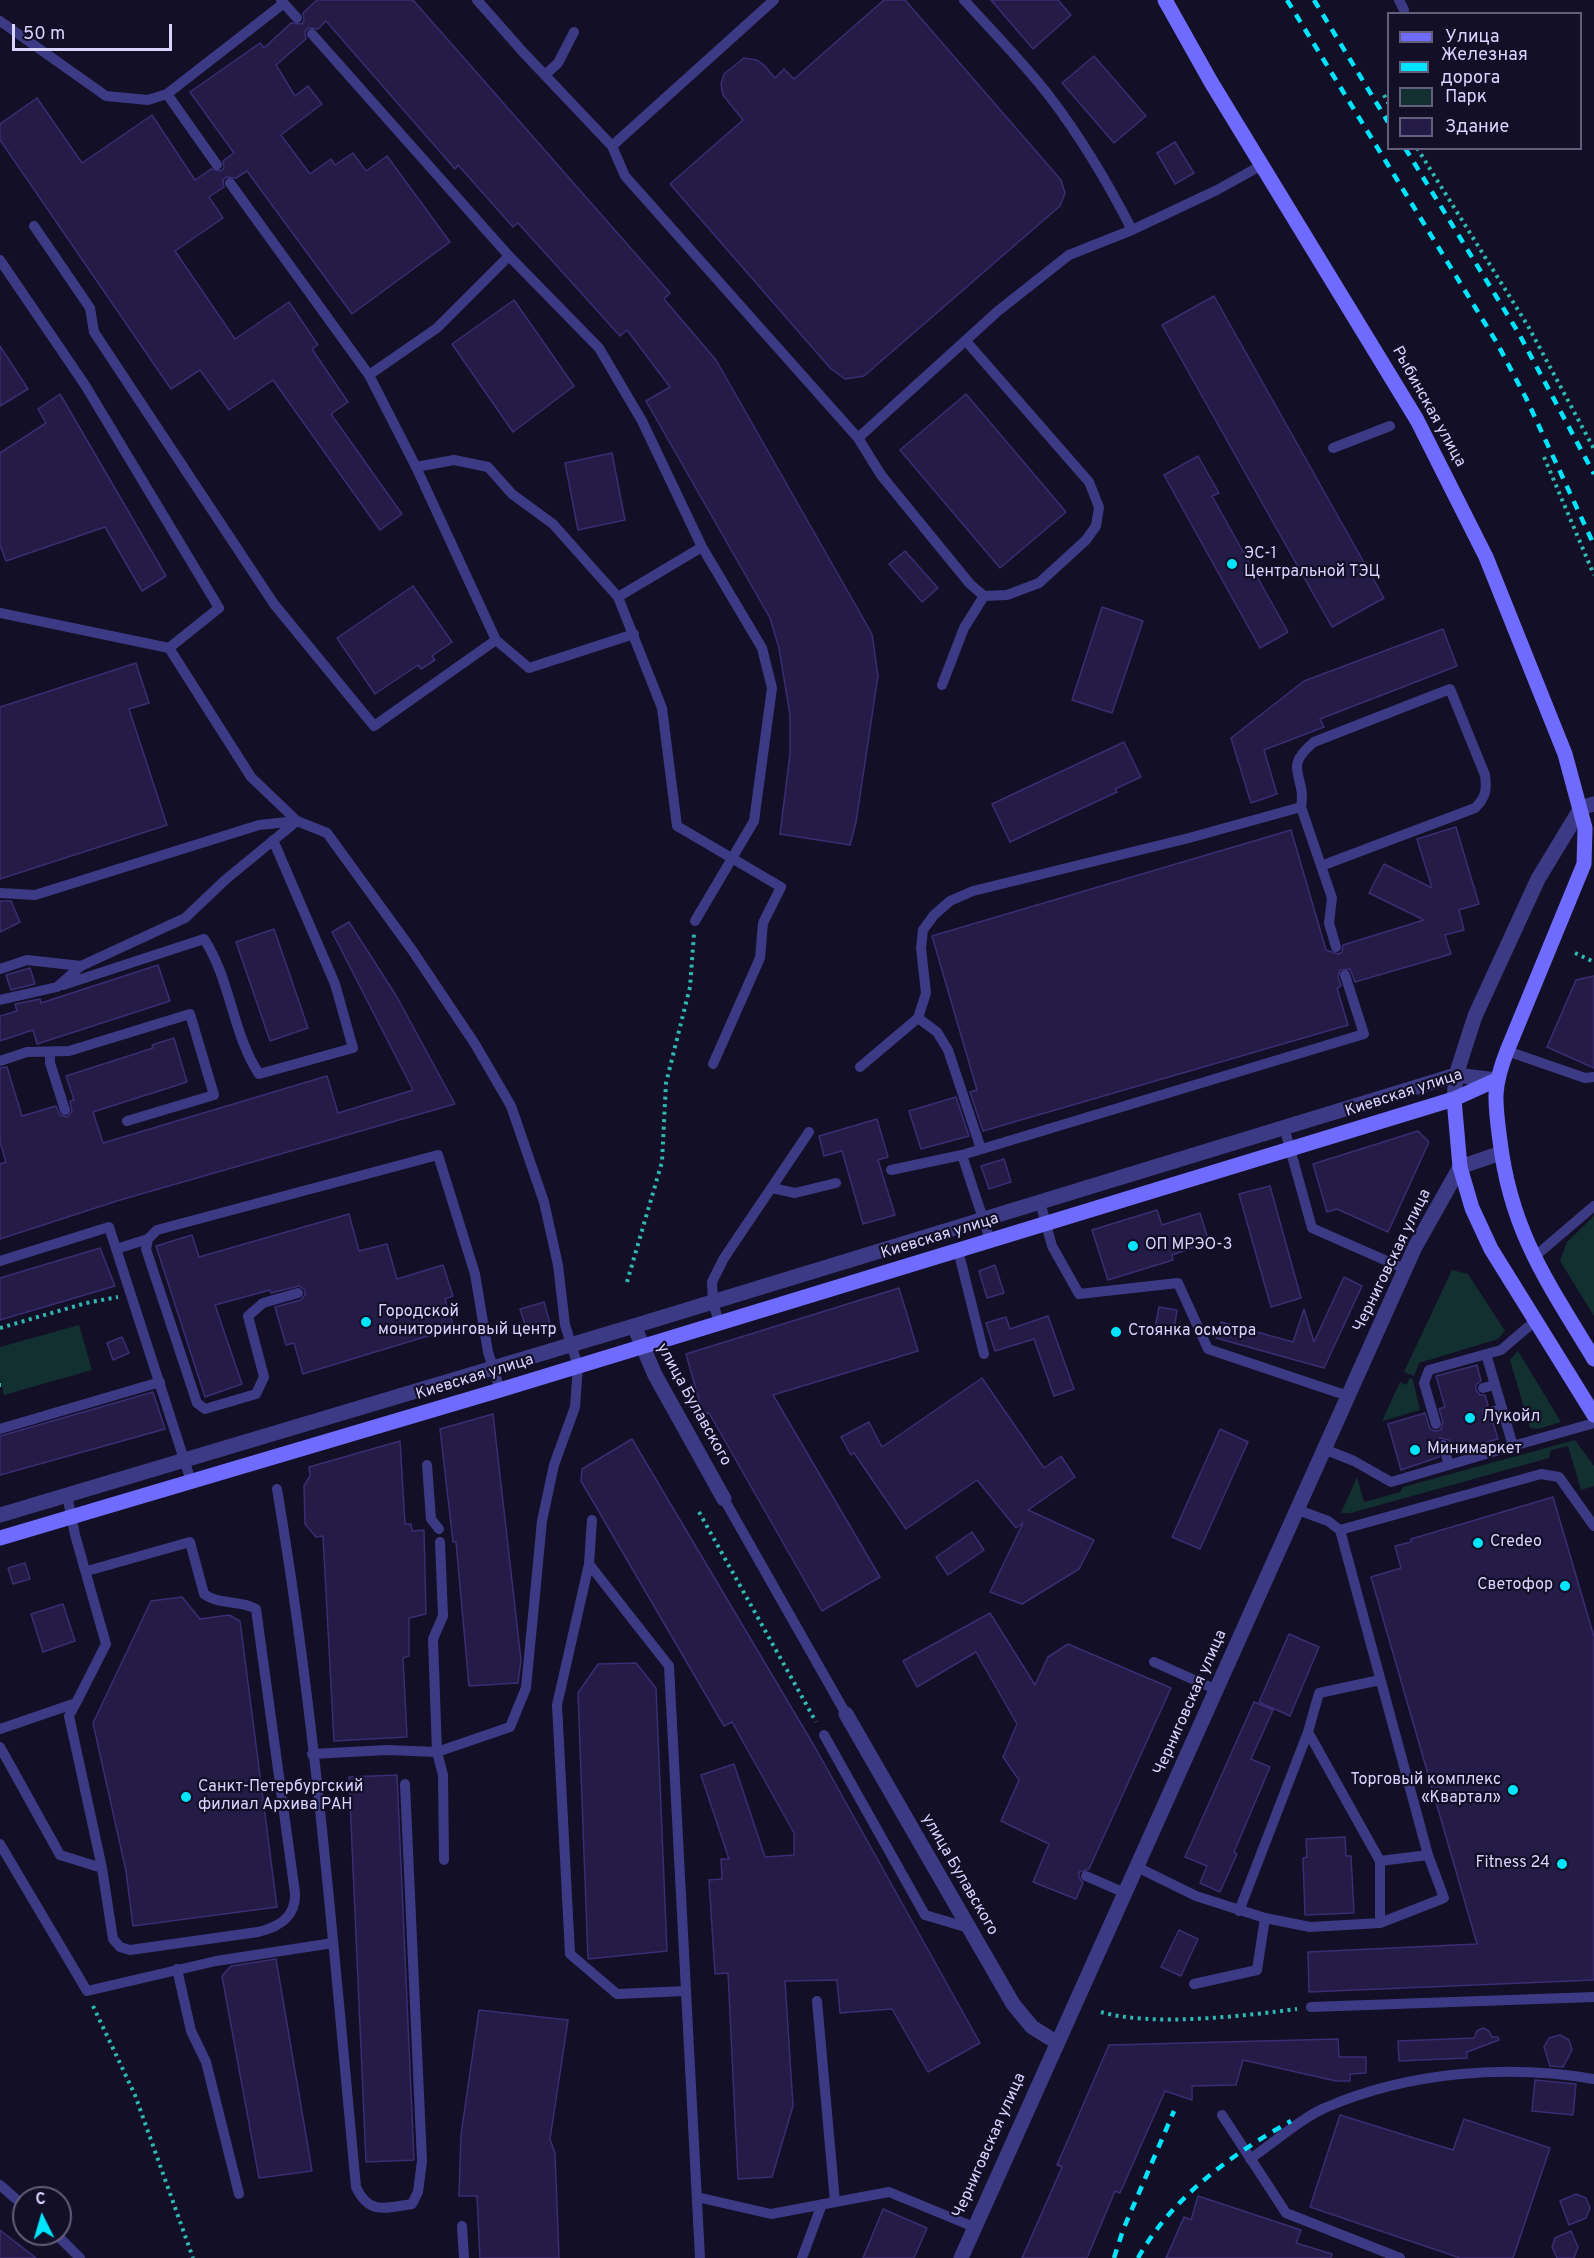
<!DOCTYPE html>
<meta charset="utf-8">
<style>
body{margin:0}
#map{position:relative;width:1594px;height:2258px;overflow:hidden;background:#130f26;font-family:Overpass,sans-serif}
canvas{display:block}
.legend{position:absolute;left:1387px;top:12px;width:195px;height:138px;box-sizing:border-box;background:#130f26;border:2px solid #625e7d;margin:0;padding:8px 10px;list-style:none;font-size:18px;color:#d9d4ff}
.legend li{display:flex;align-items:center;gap:12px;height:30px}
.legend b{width:30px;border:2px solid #625e7d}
.north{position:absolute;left:12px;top:2186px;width:60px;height:60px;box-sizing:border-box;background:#130f26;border:2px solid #625e7d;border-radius:50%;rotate:355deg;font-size:16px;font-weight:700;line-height:24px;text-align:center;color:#d9d4ff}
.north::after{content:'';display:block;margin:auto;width:21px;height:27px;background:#00e5ff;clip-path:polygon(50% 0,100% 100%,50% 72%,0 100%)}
.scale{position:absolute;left:12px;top:24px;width:160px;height:27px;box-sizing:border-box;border:3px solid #d9d4ff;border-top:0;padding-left:8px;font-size:18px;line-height:21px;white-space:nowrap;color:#d9d4ff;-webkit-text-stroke:4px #130f26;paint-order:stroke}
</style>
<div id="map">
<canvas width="1594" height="2258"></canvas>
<ul class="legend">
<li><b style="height:8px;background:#6f6bff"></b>Улица</li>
<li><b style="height:8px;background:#00e5ff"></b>Железная дорога</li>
<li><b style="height:16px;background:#12302f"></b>Парк</li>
<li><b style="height:16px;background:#241b47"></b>Здание</li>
</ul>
<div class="north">С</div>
<div class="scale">50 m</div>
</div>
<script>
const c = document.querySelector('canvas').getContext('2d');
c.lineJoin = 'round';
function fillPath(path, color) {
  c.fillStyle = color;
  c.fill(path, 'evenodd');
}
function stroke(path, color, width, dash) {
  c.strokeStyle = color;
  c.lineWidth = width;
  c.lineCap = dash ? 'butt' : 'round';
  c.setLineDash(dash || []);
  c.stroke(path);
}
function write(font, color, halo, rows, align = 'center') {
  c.font = font + ' Overpass,sans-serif';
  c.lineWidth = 4.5;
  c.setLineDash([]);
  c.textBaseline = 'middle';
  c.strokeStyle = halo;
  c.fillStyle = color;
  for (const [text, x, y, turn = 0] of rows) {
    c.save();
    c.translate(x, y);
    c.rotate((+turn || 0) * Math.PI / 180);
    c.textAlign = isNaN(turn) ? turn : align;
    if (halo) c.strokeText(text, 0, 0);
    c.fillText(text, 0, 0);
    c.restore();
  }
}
fillPath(new Path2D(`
 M1594,1216V1316L1560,1261L1567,1242Z
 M1452,1270L1468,1274L1505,1331L1498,1339L1419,1363L1414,1376L1404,1372Z
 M79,1325L92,1370L4,1395L0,1380V1347Z
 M1518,1351L1561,1422L1538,1429L1530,1428L1510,1360Z
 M1410,1378L1413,1380L1420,1410L1382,1421L1400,1382L1406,1385Z
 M1575,1440L1594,1466V1486L1581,1490L1568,1446L1551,1450L1549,1458L1351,1513H1341L1357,1477L1364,1502L1400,1492L1403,1487Z`), '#12302f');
const building = new Path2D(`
 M317,0H413L670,293L664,299L716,360L872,634L878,676L856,822L850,845L780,834L790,754V715L779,648L770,618L646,401L670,387L627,330L620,336L518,223L513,227L458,165L455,169L326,21L318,29L308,28L305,32L306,39L276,65L295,96L308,86L322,104L281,135L310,174L331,159L335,165L353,153L366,171L387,156L450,242L352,314L247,171L236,178L226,177L223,180L224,187L209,197L223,218L175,251L235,339L289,302L318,345L312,349L348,402L331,414L402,514L380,530L273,380L229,410L200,370L171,389L0,140V124L37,98L82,163L152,115L195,180L211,169L221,171L224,168L223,161L234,153L190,92L260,43L264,48L291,23L302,24L304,20L303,13Z
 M884,0H905L1061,180L1065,193L1060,206L864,376L845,379L831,369L670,184L743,120L723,95L721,84L724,74L744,58L757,60L764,65L775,78L784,69L794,79Z
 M991,0H1058L1071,15L1033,49Z
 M1094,56L1146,116L1114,143L1062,83Z
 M1175,142L1194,173L1175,184L1157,153Z
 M1214,296L1384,598L1332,627L1162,325Z
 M514,300L574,386L513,432L452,344Z
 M0,346L28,389L0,406Z
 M60,394L166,576L142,591L105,527L6,561L0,545V453L46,423L38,409Z
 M966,394L1066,512L1000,568L900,450Z
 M612,453L625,520L578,530L565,463Z
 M1198,456L1219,493L1212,496L1288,632L1260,648L1164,475Z
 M905,551L938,588L922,602L889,564Z
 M413,586L452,642L432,656L435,660L421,669L418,665L375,694L337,638Z
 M1102,607L1143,621L1112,713L1072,700Z
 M1443,629L1457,666L1320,719L1324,727L1264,750L1277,794L1251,803L1231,738L1304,681Z
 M136,663L149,703L129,709L167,825L0,879V707Z
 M1124,742L1141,777L1115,789L1117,792L1010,842L992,804Z
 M1456,827L1479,904L1459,910L1464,930L1445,935L1451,954L1355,982L1350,969L1340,970L1338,977L1341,986L1337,988L1348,1025L983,1131L970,1092L977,1090L932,936L1291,830L1326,950L1338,954L1342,952L1343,945L1424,920L1369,893L1384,864L1432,888L1417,839Z
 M0,901H11L20,922L0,932Z
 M349,922L397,997L455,1104L120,1200L0,1239V1164L6,1162L0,1142V1068L7,1067L22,1116L56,1106L60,1115L67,1117L72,1111L70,1101L74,1100L66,1076L153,1048L152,1045L174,1038L187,1082L93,1112L103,1143L327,1076L338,1113L413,1090L332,932Z
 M274,929L308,1028L270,1041L236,942Z
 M158,965L170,1001L37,1044L33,1030L0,1041V1016L17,1011L15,1004L40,999L41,1003Z
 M30,968L35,984L11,990L6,975Z
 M1594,976V1068L1547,1047L1576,980Z
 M956,1097L969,1136L921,1149L909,1111Z
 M877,1119L888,1157L878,1160L895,1215L863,1224L842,1151L824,1156L819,1136Z
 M1418,1131L1429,1142L1388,1232L1337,1209L1327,1212L1313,1164Z
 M1004,1159L1011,1182L989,1189L981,1166Z
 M1270,1186L1301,1298L1271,1307L1239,1194Z
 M1157,1210L1162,1225L1200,1213L1209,1242L1172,1255L1173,1260L1108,1280L1092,1230Z
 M349,1214L359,1251L387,1244L397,1279L443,1265L453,1296L445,1299L454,1328L303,1374L294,1343L286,1345L275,1307L301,1300L305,1295V1290L299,1286L271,1293L270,1290L215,1305L242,1384L205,1397L156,1246L192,1235L199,1257Z
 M100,1248L115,1286L0,1320V1278Z
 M995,1265L1004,1293L987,1298L979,1271Z
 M1344,1277L1362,1286L1324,1368L1216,1338L1221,1322L1293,1342L1304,1309L1314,1342Z
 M899,1288L918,1351L773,1395L880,1577L822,1611L709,1413L703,1414L686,1354Z
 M544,1302L550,1323L527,1331L520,1309Z
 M1159,1307L1177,1310L1174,1332L1155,1329Z
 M1048,1316L1074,1389L1054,1396L1034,1339L995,1351L986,1323L1006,1317L1010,1329Z
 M122,1337L129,1353L113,1360L107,1343Z
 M1477,1365L1481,1381L1476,1385V1390L1480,1395H1485L1488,1405L1483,1409V1414L1487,1419H1492L1498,1439L1453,1452L1449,1440L1440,1438L1436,1444L1439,1457L1401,1470L1388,1424L1425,1413L1430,1429L1435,1431L1441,1430L1443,1422L1439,1409L1445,1407L1436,1376Z
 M982,1378L1044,1468L1061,1456L1075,1477L1028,1510L1094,1540L1079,1569L1022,1604L990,1592L1023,1523L1016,1528L977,1480L906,1529L854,1453L851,1455L841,1437L869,1422L882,1447Z
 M153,1392L165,1429L0,1475V1436Z
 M493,1414L521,1660L518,1683L469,1686L456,1542H453L440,1429Z
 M1220,1429L1248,1442L1200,1549L1172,1537Z
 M632,1439L816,1749L980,2043L928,2072L892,2009L840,2013L837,1980L785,1981L793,2106L772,2177L738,2179L728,1973L715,1974L709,1880L722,1879L721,1859H729L701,1775L734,1764L765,1857L794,1855V1833L732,1722L724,1726L581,1481L582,1469Z
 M400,1441L405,1524H411L412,1531L424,1530L426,1614L409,1618V1656L403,1658L407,1737L334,1741L323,1536L316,1537L305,1524L304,1486L310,1476L309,1467Z
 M1553,1497L1594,1637V1980L1309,1992L1308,1952L1477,1944L1371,1577L1401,1568L1395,1546L1411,1542V1539Z
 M972,1532L984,1550L948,1575L936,1557Z
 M25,1563L30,1579L13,1584L8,1568Z
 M182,1597L200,1619L229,1615L240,1621L277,1907L133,1926L126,1871L93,1723L151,1601Z
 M63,1604L75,1641L43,1652L31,1614Z
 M990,1613L1035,1685L1048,1657L1068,1644L1171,1688L1089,1869L1079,1872V1877L1083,1883L1076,1899L1033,1882L1049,1844L1001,1821L1019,1780L1003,1757L1017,1724L976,1652L917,1687L903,1661Z
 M1289,1634L1319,1647L1290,1716L1259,1702Z
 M636,1663L656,1688L667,1951L588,1959L578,1693L598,1664Z
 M1254,1702L1273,1710L1251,1759L1270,1767L1234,1852L1237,1854L1220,1892L1200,1883L1207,1866L1185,1857Z
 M397,1775L414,2160L366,2162L349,1777Z
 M1345,1837L1346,1856H1351L1354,1913L1305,1915L1303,1858L1307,1857L1306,1839Z
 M1179,1930L1198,1939L1181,1976L1161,1967Z
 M276,1959L312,2171L259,2178L222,1976L231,1966Z
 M479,2010L568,2020L550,2139L555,2153L559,2258H480L477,2196H459L461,2135Z
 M1483,2028L1489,2031L1492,2037H1498L1499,2040L1467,2052V2058L1399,2061L1398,2041L1474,2038L1477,2031Z
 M1560,2035L1569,2040L1572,2050L1563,2067L1550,2066L1544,2047L1549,2038Z
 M1338,2039L1339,2057H1366V2073L1350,2074V2081H1336L1243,2060L1236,2085L1192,2086V2100L1165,2091L1120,2193L1115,2191L1087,2258H1022L1062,2167L1057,2165L1109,2045Z
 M1535,2080L1576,2084L1573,2115L1532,2111Z
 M1340,2115L1453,2150L1464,2119L1550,2148L1513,2258H1460L1310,2207Z
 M1576,2194L1586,2198L1590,2208L1586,2218L1569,2225L1560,2201Z
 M1198,2196L1301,2230L1296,2243L1332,2254L1331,2258H1166L1184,2217L1191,2220Z
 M883,2209L927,2228L914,2258H863Z
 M0,2230L36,2258H0Z
 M1571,2231L1578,2247L1574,2258H1557L1552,2247L1555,2238Z`);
fillPath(building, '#241b47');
stroke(building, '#3b2d73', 1.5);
stroke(new Path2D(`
 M1384,95L1388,103
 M1417,148L1528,326L1594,449
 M1544,457L1594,575
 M1575,953L1594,962
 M627,1282L662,1162L666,1083L690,987L694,934
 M0,1328L86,1303L118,1297
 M0,1385H1
 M699,1512L816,1722
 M93,2006L135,2095L193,2258
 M1101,2012C1152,2027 1243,2016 1297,2009`), '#2fb8b0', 4, [3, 4.5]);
stroke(new Path2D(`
 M281,0L297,18
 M477,0L522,51L612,146L625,176L858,438L881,475L970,584L984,596L1007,595L1039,583L1086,540L1096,526L1099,507L1089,482L966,341
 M964,0C993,32 1024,63 1050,97C1082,139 1108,183 1132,230
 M1399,0L1404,10
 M0,21L106,96L148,100L167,94L284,3
 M312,34L509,256L599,348L642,421L702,547L762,648L772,688L754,821L695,921
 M545,75L558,63L574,32
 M167,94L217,165
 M612,146L774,0
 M230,183L369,375L416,467L496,640
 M34,226L90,308L94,332L274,604L374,726L496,640L529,668L634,634
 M0,260L85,385L219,608L169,648
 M369,375L437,328L509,256
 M858,438L998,311L1069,255L1132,230L1217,190L1262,165
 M1333,448L1390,426
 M416,467L454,460L488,467L512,494L553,524L618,597
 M702,547L618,597L662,708L677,826L781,887L763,923L760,958L713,1064
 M0,613L169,648L251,777L297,821L225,880L185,918L81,966L57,987L0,1000
 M942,685L964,628L984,596
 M1301,807C1307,775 1281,769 1314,742L1450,689L1485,775C1487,790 1486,797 1475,808L1321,866
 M0,893L35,895L259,825L297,821L327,833L412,950L475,1044L511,1106L544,1202L558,1265L565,1325L578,1366L575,1407L554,1465L542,1521L526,1688L510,1727L437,1752L387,1750L312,1754
 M0,969L27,960L81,966
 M63,985L204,939C231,980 232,1033 259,1074L353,1048L335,984L273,840
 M918,1018L937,1032L948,1050L981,1149
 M1507,1051L1585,1078L1594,1077
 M50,1052V1063L65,1110
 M0,1061L27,1052L69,1051L190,1014L214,1095L127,1121
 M860,1067L918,1018L926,993L921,948L923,930L934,915L950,901L973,891L1189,838L1301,807L1332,898L1329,923L1336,947
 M1284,1127L1312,1228L1405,1269
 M962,1155L990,1240
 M891,1170L962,1155L1364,1034L1345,975
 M772,1188L795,1193L836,1183
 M1040,1202L1052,1246L1079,1294L1178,1283L1208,1349L1348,1396
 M116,1249L148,1239
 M958,1250L984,1354
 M1533,1258L1594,1206
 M0,1261L109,1227L191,1481
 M298,1293L263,1303L248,1316L264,1377L256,1394L205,1409L197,1403L146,1249L148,1239L157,1230L438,1155L475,1274L488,1352L500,1390
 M719,1323L713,1302L712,1282L724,1258L809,1132
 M1486,1354L1513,1446L1594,1423
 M1483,1388L1495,1385
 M1490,1412L1502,1409
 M1436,1424L1424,1383L1429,1370L1501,1350L1535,1321
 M0,1429L160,1382
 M1443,1445L1449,1465
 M1324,1449L1354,1461L1391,1482L1513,1446
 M427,1465L431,1519L439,1529
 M277,1489C316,1719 334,1955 356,2187C369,2215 385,2208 412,2204L418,2192L422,2161L405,1784
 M724,1499L846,1714
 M592,1520L589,1564L557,1705L570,1954L617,1994L686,1991
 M1340,1530L1541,1474L1559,1477L1594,1526
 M440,1542L443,1616L433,1639L437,1752L443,1775L444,1860
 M589,1564L669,1666L700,2258
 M1154,1662L1217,1690
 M76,1703L69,1716L102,1868L113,1939L120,1947L130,1950L258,1932C279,1927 296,1917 295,1893L256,1609C239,1599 220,1606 204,1594L190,1542L87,1571
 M0,1729L76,1703L106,1644L75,1535L67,1495
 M1308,1732L1380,1861V1923
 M824,1735L925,1915L969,1928
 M0,1747L60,1855L102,1868
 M0,1844L87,1991L216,1961L333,1943
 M1380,1861L1428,1855
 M1137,1867L1196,1896L1265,1918L1310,1927L1380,1923L1444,1898L1428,1855L1340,1530L1328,1521L1298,1510
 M1086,1876L1125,1893
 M1239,1911L1308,1732L1319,1693L1380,1680
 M177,1969L191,2031L206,2062L239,2194
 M1194,1984L1257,1970L1265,1918
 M817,2001L835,2202
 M1311,2007L1594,1997
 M1222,2115L1286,2213L1400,2258
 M1250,2159C1272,2144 1304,2116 1327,2107C1409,2072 1506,2064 1594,2079
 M0,2185L24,2206
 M697,2197L771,2214L889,2192L974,2227
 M462,2226L464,2258
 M56,2234L80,2258
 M802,2258L822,2204`), '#3d3a85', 10);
stroke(new Path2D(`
 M634,1326L655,1375L724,1499
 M846,1714L1013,2004L1032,2027L1056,2042
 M961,2258L1415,1247L1460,1167L1501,1153`), '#3d3a85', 15);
stroke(new Path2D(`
 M1454,1099L1456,1075L1475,1016L1538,879L1581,808L1594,804
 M0,1515L634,1326L1456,1075L1496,1080`), '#3d3a85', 15);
stroke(new Path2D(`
 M1165,0L1211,82L1417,420L1486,557L1565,754L1585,828L1584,864L1507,1051C1492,1089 1495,1102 1500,1141C1511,1232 1548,1283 1594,1359
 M1454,1099L1460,1167L1472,1208L1491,1249L1594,1415
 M0,1538L500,1390L1454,1099L1496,1080`), '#6f6bff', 15);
stroke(new Path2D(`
 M1287,0L1497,343L1526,398L1594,545
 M1314,0L1388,122
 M1405,148L1518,332L1594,474
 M1114,2258L1123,2230L1174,2111
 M1138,2258C1173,2196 1231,2155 1291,2121`), '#00e5ff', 4.5, [9, 8]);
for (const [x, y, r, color] of [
 [1232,564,6,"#00e5ff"],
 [1133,1246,6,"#00e5ff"],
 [366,1322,6,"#00e5ff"],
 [1116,1332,6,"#00e5ff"],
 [1470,1418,6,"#00e5ff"],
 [1415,1450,6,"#00e5ff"],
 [1478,1543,6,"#00e5ff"],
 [1565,1586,6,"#00e5ff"],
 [1513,1790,6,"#00e5ff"],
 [186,1797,6,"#00e5ff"],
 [1562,1864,6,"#00e5ff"]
]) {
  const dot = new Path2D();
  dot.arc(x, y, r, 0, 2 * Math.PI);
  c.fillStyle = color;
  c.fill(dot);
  stroke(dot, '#130f26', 2);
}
write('16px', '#d9d4ff', '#130f26', [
 ["Рыбинская улица",1428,407,61],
 ["Киевская улица",1404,1094,-18],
 ["Киевская улица",940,1237,-17],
 ["Черниговская улица",1393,1261,-64],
 ["Киевская улица",475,1378,-17],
 ["улица Булавского",693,1405,61],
 ["Черниговская улица",1191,1703,-66],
 ["улица Булавского",959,1875,60],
 ["Черниговская улица",990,2146,-66]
]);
write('16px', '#d9d4ff', '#130f26', [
 ["ЭС-1",1244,555],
 ["Центральной ТЭЦ",1244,573],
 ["ОП МРЭО-3",1145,1246],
 ["Городской",378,1313],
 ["мониторинговый центр",378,1331],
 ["Стоянка осмотра",1128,1332],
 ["Лукойл",1482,1418],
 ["Минимаркет",1427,1450],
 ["Credeo",1490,1543],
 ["Светофор",1553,1586,"right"],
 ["Торговый комплекс",1501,1781,"right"],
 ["«Квартал»",1501,1799,"right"],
 ["Санкт-Петербургский",198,1788],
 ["филиал Архива РАН",198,1806],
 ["Fitness 24",1550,1864,"right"]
], 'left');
</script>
